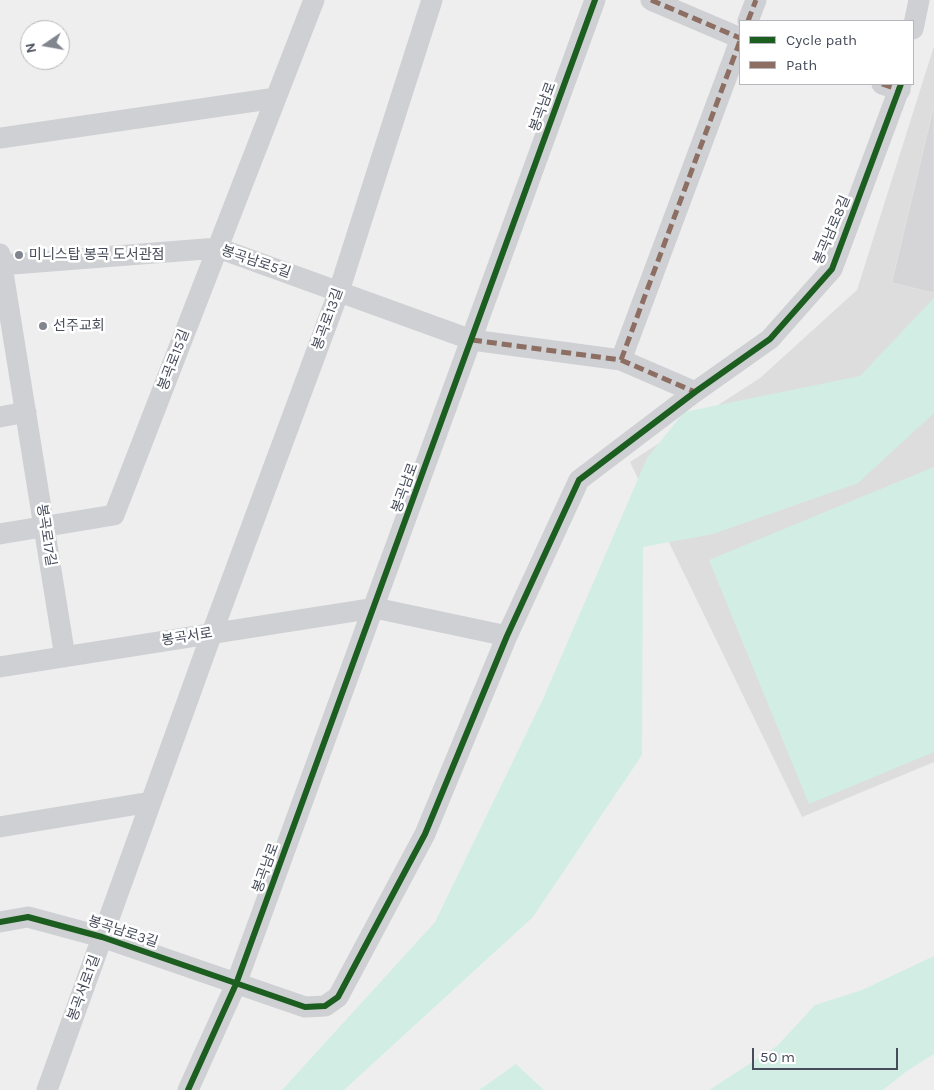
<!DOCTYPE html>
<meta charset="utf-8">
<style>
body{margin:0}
#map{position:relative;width:934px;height:1090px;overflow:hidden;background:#efeeee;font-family:Karla,sans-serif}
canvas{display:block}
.legend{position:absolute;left:739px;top:20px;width:175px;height:65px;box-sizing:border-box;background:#fff;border:1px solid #b5b7bd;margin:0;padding:6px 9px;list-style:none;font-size:15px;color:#464c5a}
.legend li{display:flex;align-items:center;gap:10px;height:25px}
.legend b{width:25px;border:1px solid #b5b7bd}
.north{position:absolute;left:20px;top:20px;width:50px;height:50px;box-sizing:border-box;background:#fff;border:1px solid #b5b7bd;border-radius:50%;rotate:258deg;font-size:14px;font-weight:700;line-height:20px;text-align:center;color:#464c5a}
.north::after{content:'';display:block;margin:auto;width:18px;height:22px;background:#81858e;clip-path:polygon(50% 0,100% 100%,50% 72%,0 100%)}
.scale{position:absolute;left:752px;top:1048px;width:146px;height:22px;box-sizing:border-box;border:2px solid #464c5a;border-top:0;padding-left:6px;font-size:15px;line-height:18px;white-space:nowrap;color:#464c5a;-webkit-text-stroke:4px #fff;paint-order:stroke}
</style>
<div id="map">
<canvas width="934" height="1090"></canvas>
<ul class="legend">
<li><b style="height:6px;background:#1b5e20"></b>Cycle path</li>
<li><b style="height:6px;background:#8d6e63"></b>Path</li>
</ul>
<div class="north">N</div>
<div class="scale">50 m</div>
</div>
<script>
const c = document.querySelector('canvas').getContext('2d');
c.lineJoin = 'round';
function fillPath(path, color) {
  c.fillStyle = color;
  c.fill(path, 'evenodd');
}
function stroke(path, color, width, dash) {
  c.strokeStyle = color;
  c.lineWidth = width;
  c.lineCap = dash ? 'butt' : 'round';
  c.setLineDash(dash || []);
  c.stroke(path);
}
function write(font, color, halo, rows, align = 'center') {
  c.font = font + ' Karla,"Noto Sans KR",sans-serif';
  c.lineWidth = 5;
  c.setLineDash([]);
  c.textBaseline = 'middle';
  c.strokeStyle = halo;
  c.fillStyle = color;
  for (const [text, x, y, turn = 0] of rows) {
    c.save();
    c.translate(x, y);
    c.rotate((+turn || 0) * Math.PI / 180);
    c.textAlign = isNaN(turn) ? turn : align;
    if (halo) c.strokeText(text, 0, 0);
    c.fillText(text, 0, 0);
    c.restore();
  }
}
fillPath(new Path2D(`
 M934,46V762L802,817L630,462L760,378L857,290Z`), '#ddddde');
fillPath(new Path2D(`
 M934,298V413L858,483L713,534L643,547L642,755L533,917L344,1090H282L435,922L543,699L647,458L684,412L860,376Z
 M934,467V752L809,804L709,560Z
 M934,956V1054L907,1071L883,1090H709L777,1046L815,1005L862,990Z
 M516,1064L544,1090H479Z`), '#d2eee4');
const building = new Path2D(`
 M934,105V293L892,283Z`);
fillPath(building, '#d5d5d7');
stroke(building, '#e0e0e1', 1);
stroke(new Path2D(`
 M651,0L740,38
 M748,21L756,0
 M913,29L919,0
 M882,84L900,90
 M0,138L276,98
 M0,254L65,657
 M0,265L218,248L472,340L621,360L695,392
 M621,360L740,41
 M0,417L26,412
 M0,534L114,515L314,0
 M0,667L375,608L507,636
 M0,827L151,802
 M0,922L28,917L102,937L305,1007L325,1006L338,997L425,834L507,636L579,480L695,392L770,339L832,269L901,84
 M47,1090L212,633L339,291L432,0
 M188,1090L236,984L595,0`), '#cfd0d3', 21);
stroke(new Path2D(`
 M651,0L740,38
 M748,21L756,0
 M882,84L900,90
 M472,340L621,360L695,392
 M621,360L740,41`), '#8d6e63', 5, [10, 5]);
stroke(new Path2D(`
 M0,922L28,917L102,937L305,1007L325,1006L338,997L425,834L507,636L579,480L695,392L770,339L832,269L901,84
 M188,1090L236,984L595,0`), '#1b5e20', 6);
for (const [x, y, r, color] of [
 [19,255,5,"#81858e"],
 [43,326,5,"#81858e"]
]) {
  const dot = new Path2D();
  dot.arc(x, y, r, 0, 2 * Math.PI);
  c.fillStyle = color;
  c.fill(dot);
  stroke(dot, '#fff', 2);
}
write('14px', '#464c5a', '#fff', [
 ["봉곡남로",543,107,-70],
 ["봉곡남로8길",832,230,-67],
 ["봉곡남로5길",256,262,19],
 ["봉곡로13길",328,319,-70],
 ["봉곡로15길",174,360,-69],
 ["봉곡남로",405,488,-70],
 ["봉곡로17길",46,535,81],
 ["봉곡서로",187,637,-9],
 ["봉곡남로",266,868,-70],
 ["봉곡남로3길",123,932,18],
 ["봉곡서로1길",84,988,-70]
]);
write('14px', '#464c5a', '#fff', [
 ["미니스탑 봉곡 도서관점",29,255],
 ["선주교회",53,326]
], 'left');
</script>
